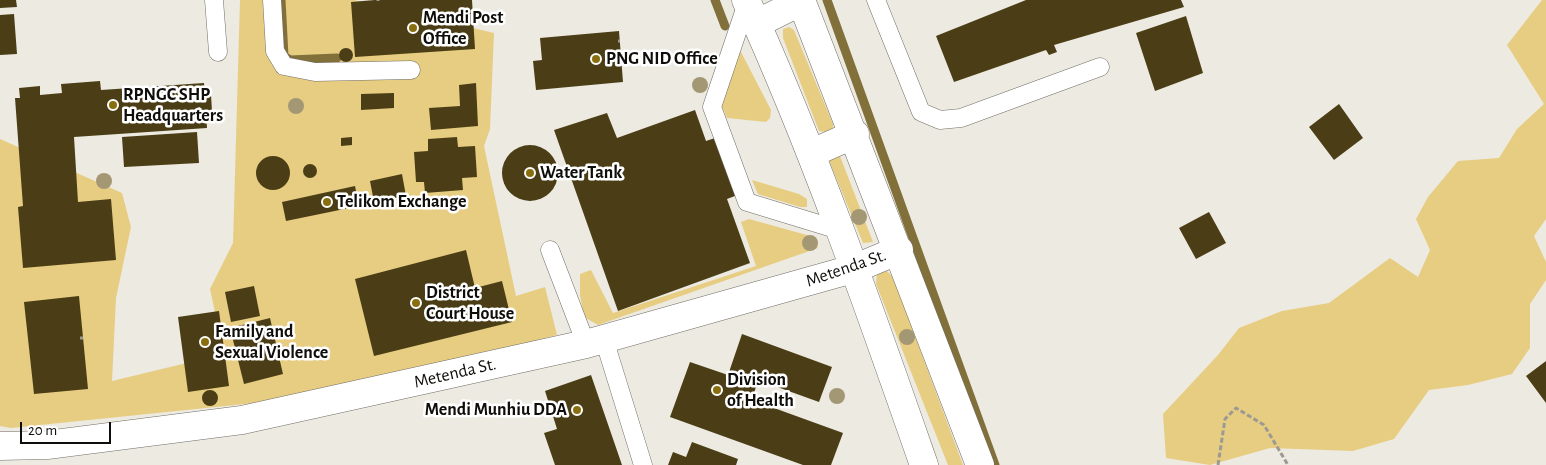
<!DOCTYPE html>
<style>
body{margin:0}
#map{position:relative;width:1546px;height:465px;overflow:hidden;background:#edeae1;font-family:"Alegreya Sans",sans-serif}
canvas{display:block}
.scale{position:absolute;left:20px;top:422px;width:91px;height:22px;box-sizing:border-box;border:2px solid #0f0e0b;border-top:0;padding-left:6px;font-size:15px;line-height:18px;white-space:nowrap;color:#0f0e0b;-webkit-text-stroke:4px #fff;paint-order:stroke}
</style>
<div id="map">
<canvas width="1546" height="465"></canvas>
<div class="scale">20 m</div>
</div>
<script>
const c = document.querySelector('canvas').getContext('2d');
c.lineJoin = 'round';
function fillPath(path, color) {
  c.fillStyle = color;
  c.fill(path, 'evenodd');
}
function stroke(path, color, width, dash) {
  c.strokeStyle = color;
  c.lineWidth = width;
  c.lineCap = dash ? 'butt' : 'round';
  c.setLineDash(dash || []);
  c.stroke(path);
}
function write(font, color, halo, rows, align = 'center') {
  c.font = font + ' "Alegreya Sans",sans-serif';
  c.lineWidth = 5;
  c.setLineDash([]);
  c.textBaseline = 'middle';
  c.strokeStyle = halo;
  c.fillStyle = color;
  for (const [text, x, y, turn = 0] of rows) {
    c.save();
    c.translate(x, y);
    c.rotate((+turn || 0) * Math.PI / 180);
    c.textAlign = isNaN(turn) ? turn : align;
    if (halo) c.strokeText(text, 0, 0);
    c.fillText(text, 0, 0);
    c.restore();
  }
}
fillPath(new Path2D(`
 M240,0H354L494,33L490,129L484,146L516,296L545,287L557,335L323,396L11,428L0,426V139L122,193L131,227L116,298L112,381L224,354L210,289L233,243Z
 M1542,0H1546V219L1534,236L1546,262V280L1530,304V348L1512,374L1468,385L1429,390L1394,439L1353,451L1270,448L1210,465L1166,458L1163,414L1218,355L1239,328L1282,311L1329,303L1390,258L1418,277L1430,250L1416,219L1428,197L1458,161L1499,158L1517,129L1544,104L1507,45Z
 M789,27L794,30L833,124V130L826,132L819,131L783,38V29Z
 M737,52H741L771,110L770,118L766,122L727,118L720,102Z
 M835,153L840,156L873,242L863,243L830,163V155Z
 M752,180L799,194L807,199V207H800L758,194Z
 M749,219L814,237L818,248L598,325L584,317L580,295V274L591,270L613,313L756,266L741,222Z
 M887,271L893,277L963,465H948L876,284L877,273Z`), '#e7cd82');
stroke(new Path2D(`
 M281,0L284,56L290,60L337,58
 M715,0L725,26
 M827,0L995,465`), '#82703b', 9);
fillPath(new Path2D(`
 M0,0H16L17,7L0,8Z
 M375,0H472L475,49L355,57L351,2Z
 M1026,0H1181L1184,7L1054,45L1057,52L1049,55L1046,50L954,82L936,36Z
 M14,14L17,54L0,55V15Z
 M1186,16L1203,73L1155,91L1136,33Z
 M619,31L623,82L536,90L533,61L542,60L540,38Z
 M339 55a7 7 0 1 1 14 0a7 7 0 1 1-14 0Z
 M100,81L101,90L204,83L205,96L211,95L212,111L206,112L207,128L74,137L78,202L111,199L116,260L23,268L18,207L23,206L15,98H20L19,88L40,86V95L62,93L61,84Z
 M476,83L478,126L431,130L429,108L460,106L459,85Z
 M394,93V108L361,110V94Z
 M1339,104L1363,138L1334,160L1309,127Z
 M695,110L706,141L727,134L748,191L727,199L750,263L618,311L554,130L607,113L617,138Z
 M197,132L199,163L124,167L122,137Z
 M352,137V145L341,146V138Z
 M457,137L458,147L475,146L477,177L462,178L463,190L425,193L424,182H416L414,152L428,151V139Z
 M502 173a28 28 0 1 1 56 0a28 28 0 1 1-56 0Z
 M256 173a17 17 0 1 1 34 0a17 17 0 1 1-34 0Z
 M303 171a7 7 0 1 1 14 0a7 7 0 1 1-14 0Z
 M402,174L406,196L374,202L370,181Z
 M355,186L359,206L286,221L282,202Z
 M1209,212L1226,243L1196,259L1179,228Z
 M466,250L475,288L502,281L512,322L374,356L355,279Z
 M254,286L260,316L231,322L225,292Z
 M79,296L88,389L34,394L24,302Z
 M219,311L229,386L188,392L178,317Z
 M270,318L283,374L244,384L230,328Z
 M742,334L832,367L819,402L758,380L752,400L843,433L831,465H803L670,417L690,362L728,375Z
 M1546,361V403L1526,376Z
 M591,375L622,465H555L544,433L557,429L545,391Z
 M202 398a8 8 0 1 1 16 0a8 8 0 1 1-16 0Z
 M692,442L738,459L736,465H668L673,452L686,457Z`), '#4b3e16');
const lane = new Path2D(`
 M214,0L218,52
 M272,0L275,51L284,66L315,72L411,70
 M876,0L921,112L940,120L961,118L1100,67
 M747,3L712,107L747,202L842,231
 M550,250L586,344
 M604,339L643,465`);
const street = new Path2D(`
 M746,0C815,152 869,308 924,465
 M801,0L980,465
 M756,24L802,1
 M812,153L855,134
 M0,446L47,445L242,420L586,344L856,268L899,250`);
stroke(lane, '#716e67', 19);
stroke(street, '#716e67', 29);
stroke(new Path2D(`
 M378,0V1
 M618,41H620
 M80,338H83
 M1218,465L1225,419L1236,408L1264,425L1288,465`), '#9c9993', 3, [5, 2.5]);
stroke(lane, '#fff', 18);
stroke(street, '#fff', 28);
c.fillStyle = '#a39774';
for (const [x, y] of [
 [700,85],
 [296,106],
 [104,181],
 [859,217],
 [810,243],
 [907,337],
 [837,396]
]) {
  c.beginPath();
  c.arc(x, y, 8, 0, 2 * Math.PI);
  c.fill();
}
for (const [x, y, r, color] of [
 [413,28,5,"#896e0f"],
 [596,59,5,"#896e0f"],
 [113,105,5,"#896e0f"],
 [530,173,5,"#896e0f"],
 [327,202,5,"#896e0f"],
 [416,303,5,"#896e0f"],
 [205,342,5,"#896e0f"],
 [717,390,5,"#896e0f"],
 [577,410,5,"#896e0f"]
]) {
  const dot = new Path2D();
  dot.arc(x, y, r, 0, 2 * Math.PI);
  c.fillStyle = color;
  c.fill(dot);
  stroke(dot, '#fff', 2);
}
write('bold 18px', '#0f0e0b', '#fff', [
 ["Mendi Post",423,18],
 ["Office",423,39],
 ["PNG NID Office",606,59],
 ["RPNGC SHP",123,95],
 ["Headquarters",123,116],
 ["Water Tank",540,173],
 ["Telikom Exchange",337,202],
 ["District",426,293],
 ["Court House",426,314],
 ["Family and",215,332],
 ["Sexual Violence",215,353],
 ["Division",727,380],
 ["of Health",727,401],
 ["Mendi Munhiu DDA",567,410,"right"]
], 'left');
write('18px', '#0f0e0b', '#fff', [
 ["Metenda St.",846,268,-19],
 ["Metenda St.",455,373,-13]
]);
</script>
